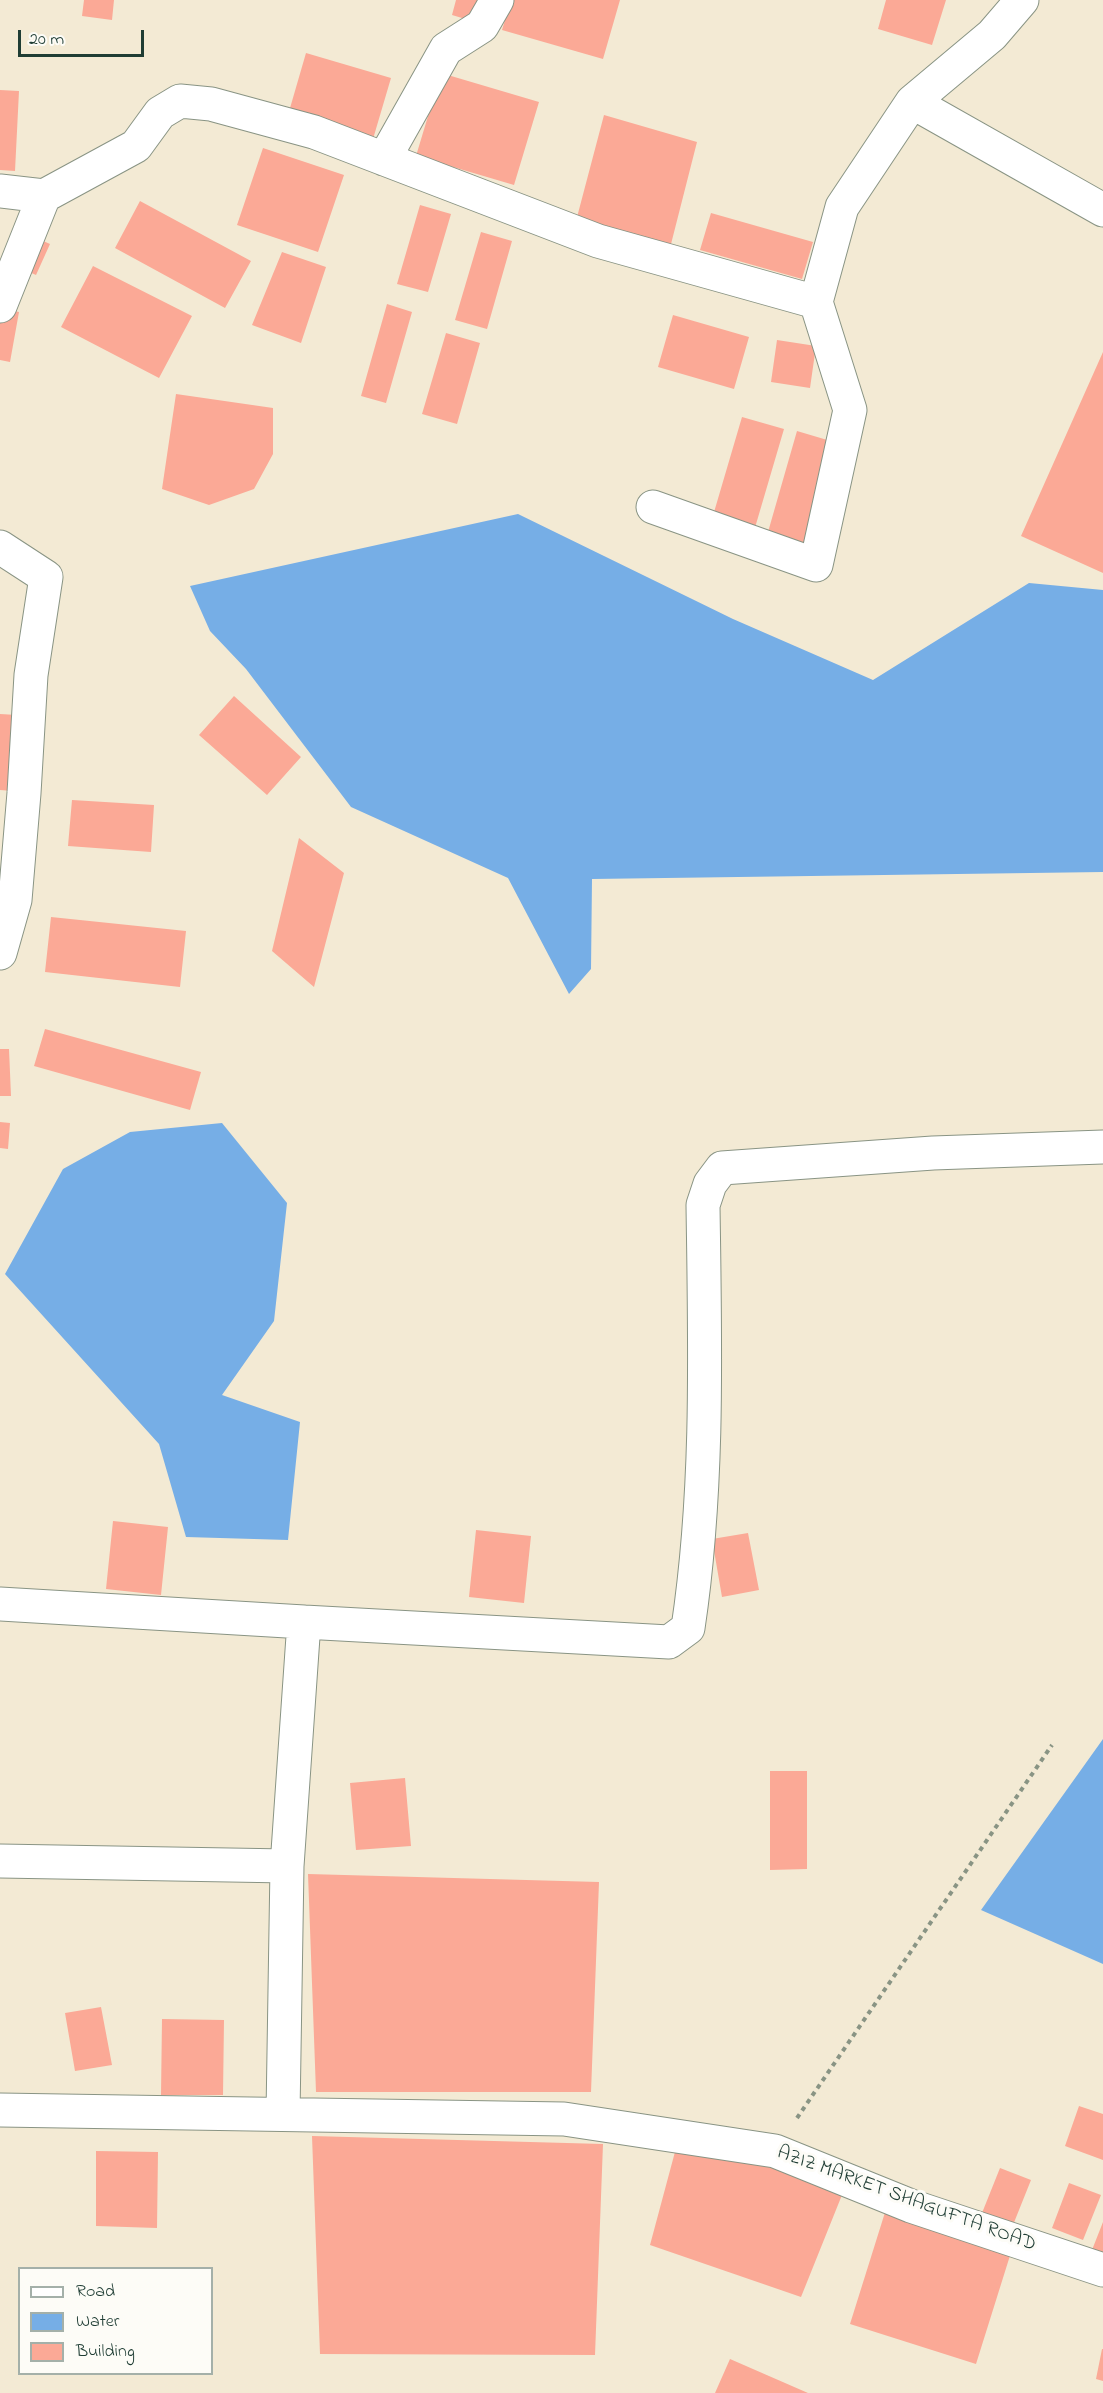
<!DOCTYPE html>
<style>
body{margin:0}
#map{position:relative;width:1103px;height:2393px;overflow:hidden;background:#f3ead4;font-family:"Indie Flower",sans-serif}
canvas{display:block}
.legend{position:absolute;left:18px;top:2267px;width:195px;height:108px;box-sizing:border-box;background:#fdfcf7;border:2px solid #a4b0a9;margin:0;padding:8px 10px;list-style:none;font-size:18px;color:#1f3d34}
.legend li{display:flex;align-items:center;gap:12px;height:30px}
.legend b{width:30px;border:2px solid #a4b0a9}
.scale{position:absolute;left:18px;top:30px;width:126px;height:27px;box-sizing:border-box;border:3px solid #1f3d34;border-top:0;padding-left:8px;font-size:18px;line-height:21px;white-space:nowrap;color:#1f3d34;-webkit-text-stroke:4px #fdfcf7;paint-order:stroke}
</style>
<div id="map">
<canvas width="1103" height="2393"></canvas>
<ul class="legend">
<li><b style="height:8px;background:#fff"></b>Road</li>
<li><b style="height:16px;background:#76aee6"></b>Water</li>
<li><b style="height:16px;background:#fba996"></b>Building</li>
</ul>
<div class="scale">20 m</div>
</div>
<script>
const c = document.querySelector('canvas').getContext('2d');
c.lineJoin = 'round';
function fillPath(path, color) {
  c.fillStyle = color;
  c.fill(path, 'evenodd');
}
function stroke(path, color, width, dash) {
  c.strokeStyle = color;
  c.lineWidth = width;
  c.lineCap = dash ? 'butt' : 'round';
  c.setLineDash(dash || []);
  c.stroke(path);
}
function write(font, color, halo, rows, align = 'center') {
  c.font = font + ' "Indie Flower",sans-serif';
  c.lineWidth = 6;
  c.setLineDash([]);
  c.textBaseline = 'middle';
  c.strokeStyle = halo;
  c.fillStyle = color;
  for (const [text, x, y, turn = 0] of rows) {
    c.save();
    c.translate(x, y);
    c.rotate((+turn || 0) * Math.PI / 180);
    c.textAlign = isNaN(turn) ? turn : align;
    if (halo) c.strokeText(text, 0, 0);
    c.fillText(text, 0, 0);
    c.restore();
  }
}
fillPath(new Path2D(`
 M518,514L733,619L873,680L1029,583L1103,590V872L592,879L591,969L569,994L508,878L351,807L246,669L210,631L190,586Z
 M222,1123L287,1203L274,1321L222,1395L300,1422L288,1540L186,1537L159,1444L5,1274L63,1169L130,1132Z
 M1103,1739V1964L981,1910Z`), '#76aee6');
fillPath(new Path2D(`
 M84,0H114L112,20L82,16Z
 M456,0H478L472,21L452,15Z
 M511,0H620L603,59L502,30Z
 M886,0H946L932,45L878,29Z
 M306,53L391,78L373,139L288,115Z
 M441,73L539,102L514,185L416,156Z
 M0,90L19,91L15,171L0,170Z
 M604,115L697,142L670,248L576,221Z
 M263,148L344,175L318,252L237,225Z
 M140,201L251,261L225,308L115,248Z
 M420,205L451,214L428,292L397,284Z
 M711,213L813,242L802,279L700,250Z
 M16,229L50,244L36,275L2,260Z
 M481,232L512,241L487,329L455,320Z
 M282,252L326,267L301,343L252,325Z
 M93,266L192,316L159,378L61,327Z
 M387,304L412,312L386,403L361,396Z
 M0,308L19,312L10,362L0,360Z
 M673,315L749,337L734,389L658,367Z
 M446,333L480,343L457,424L422,414Z
 M777,340L816,346L810,388L771,382Z
 M1103,352V573L1021,536Z
 M176,394L273,408V454L254,489L209,505L162,489Z
 M742,417L784,429L754,531L712,519Z
 M797,431L834,442L803,549L766,539Z
 M234,696L301,757L267,795L199,735Z
 M0,714L17,715L13,791L0,790Z
 M72,800L154,805L151,852L68,846Z
 M299,838L344,873L314,987L272,951Z
 M51,917L186,931L180,987L45,972Z
 M45,1029L201,1072L190,1110L34,1066Z
 M0,1049H9L11,1096H0Z
 M0,1122L10,1123L8,1149L0,1148Z
 M113,1521L168,1527L161,1595L106,1589Z
 M476,1530L531,1536L524,1603L469,1597Z
 M748,1533L759,1590L722,1597L712,1539Z
 M770,1771H807V1869L770,1870Z
 M405,1778L411,1846L356,1850L350,1783Z
 M308,1874L599,1882L591,2092H316Z
 M101,2007L112,2065L75,2071L65,2013Z
 M162,2019L224,2020L223,2095H161Z
 M1079,2106L1103,2114V2160L1065,2146Z
 M683,2122L850,2175L801,2297L650,2245Z
 M312,2136L603,2144L595,2355L320,2354Z
 M96,2151L158,2152L157,2228L96,2226Z
 M1000,2168L1031,2180L1013,2225L982,2213Z
 M1069,2183L1101,2195L1083,2240L1052,2228Z
 M887,2206L1013,2246L976,2364L850,2324Z
 M1103,2222V2254L1092,2250Z
 M1102,2349H1103V2381L1096,2379Z
 M730,2359L808,2393H715Z`), '#fba996');
const minor = new Path2D(`
 M912,102L1103,210
 M384,159L446,49L482,26L497,0
 M0,191L44,196
 M0,306L44,196L136,146L160,113L180,101L211,104L314,132L598,241L816,302
 M653,507L816,565L850,410L816,302L842,207L912,102L992,35L1022,0
 M0,547L46,577L31,675L24,793L15,900L0,953
 M0,1604L304,1622L287,1866L283,2114
 M304,1622L669,1642L688,1628C709,1488 705,1346 703,1205L710,1184L722,1168L933,1153L1103,1147
 M0,1861L287,1866
 M0,2110L564,2119L775,2151L911,2206L1103,2270`);
stroke(minor, '#899484', 35);
stroke(new Path2D(`
 M797,2118L1052,1745`), '#899484', 4, [4.5, 4.5]);
stroke(minor, '#fff', 33);
write('20px', '#1f3d34', '#fdfcf7', [
 ["AZIZ MARKET SHAGUFTA ROAD",906,2200,20]
]);
</script>
